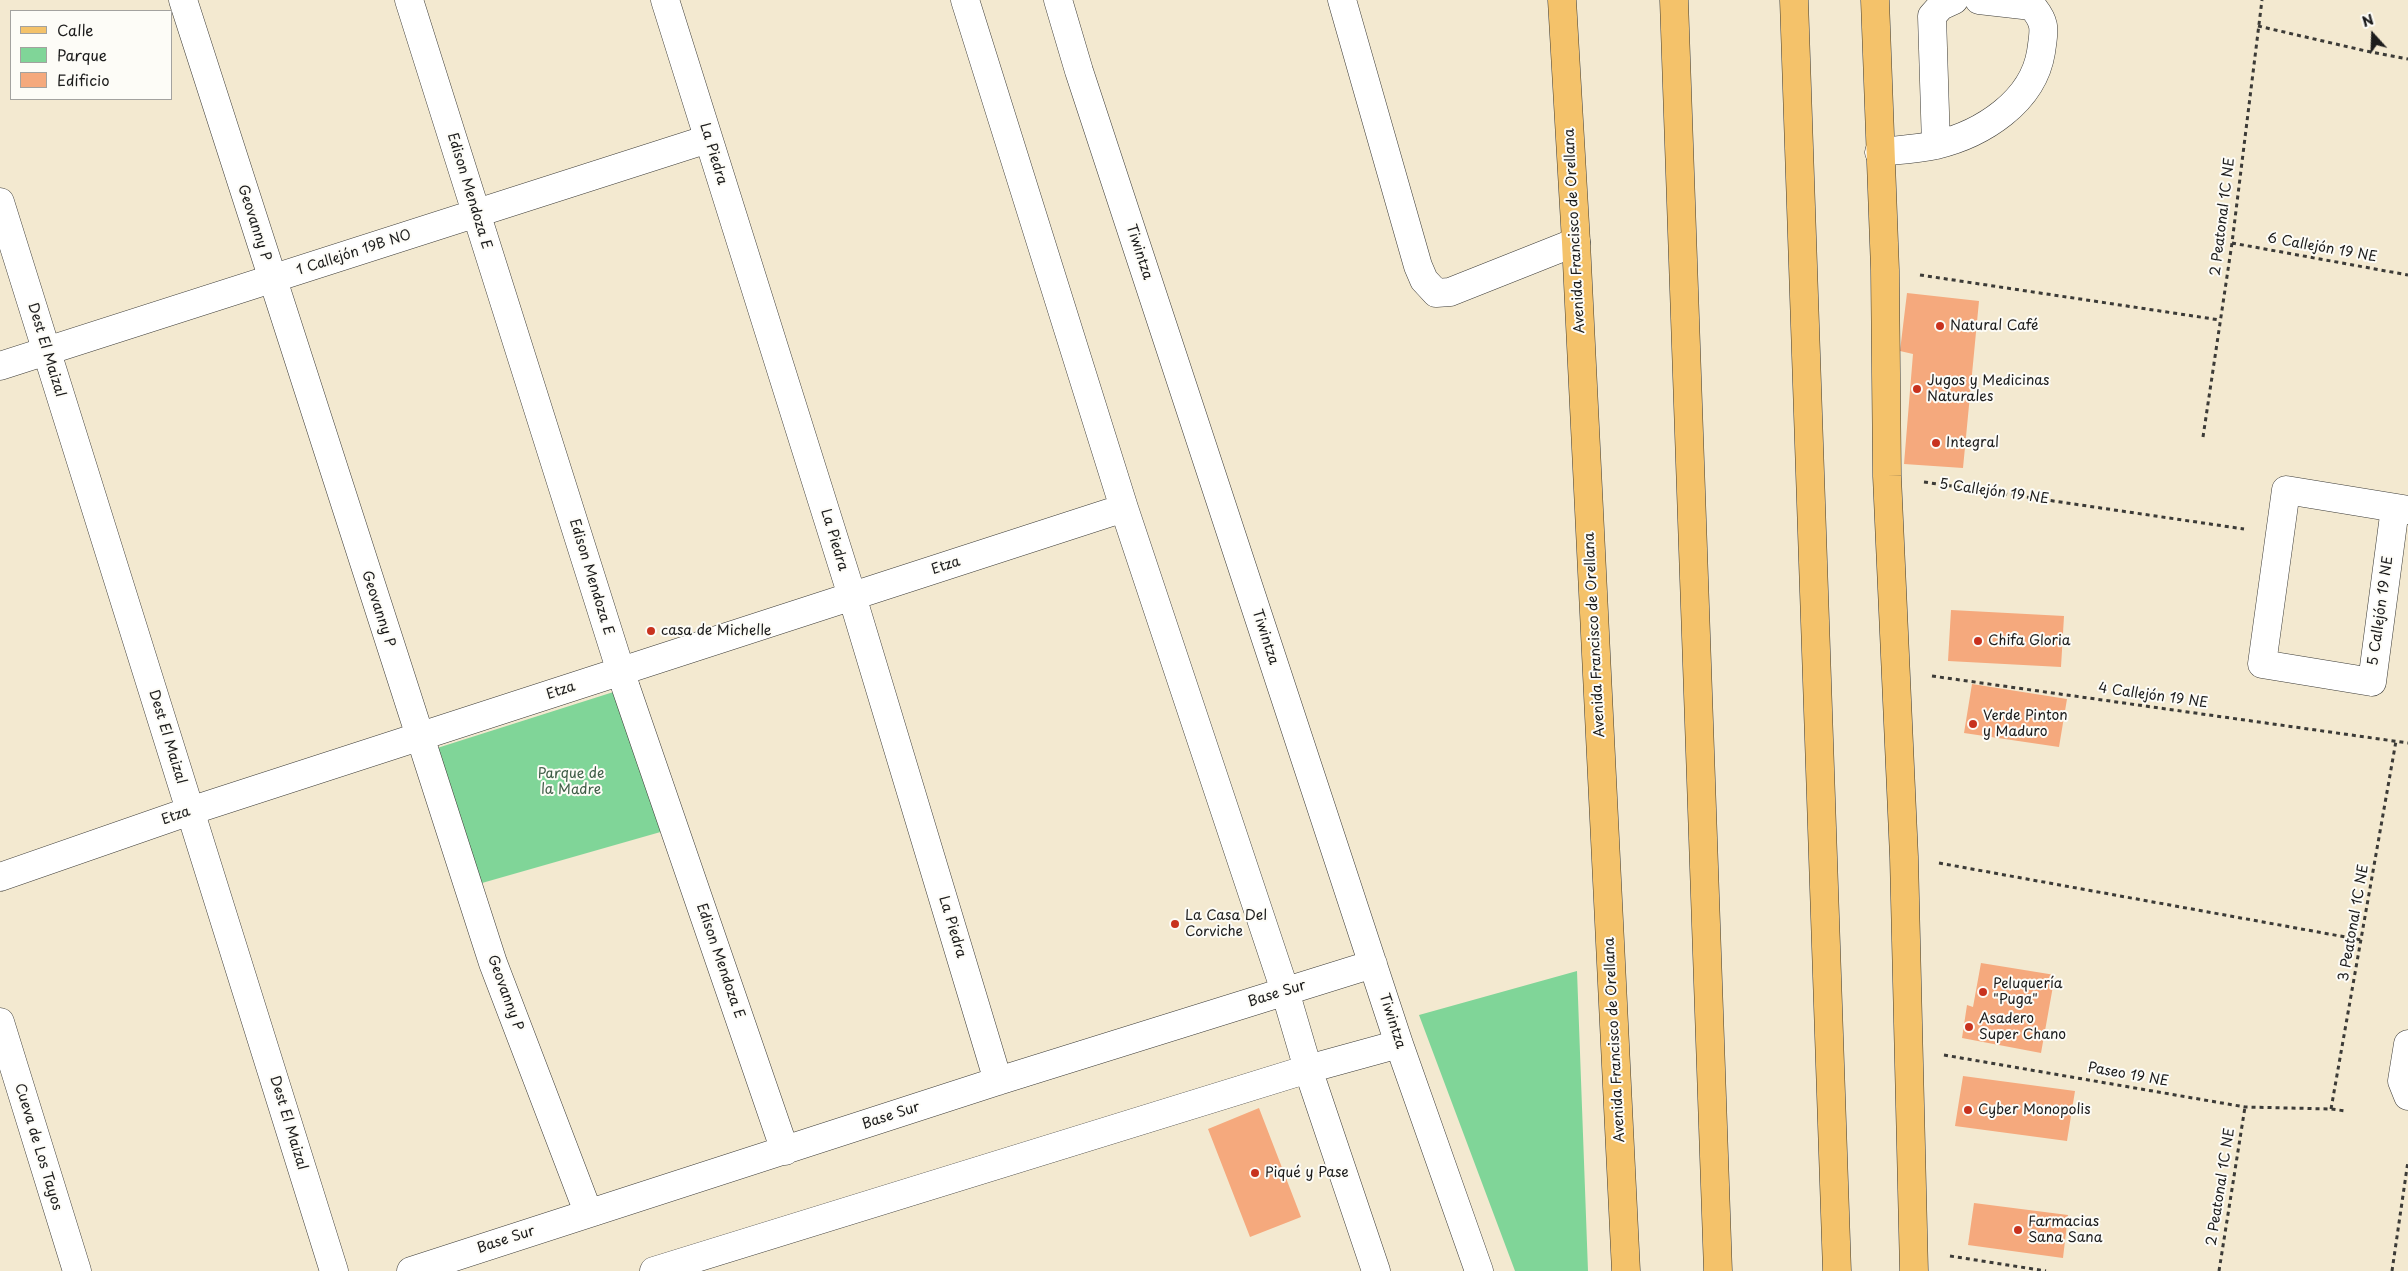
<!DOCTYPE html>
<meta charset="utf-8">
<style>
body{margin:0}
#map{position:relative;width:2408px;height:1271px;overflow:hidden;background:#f3e9d0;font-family:"Playpen Sans",sans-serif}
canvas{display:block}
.legend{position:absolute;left:10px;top:10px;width:162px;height:90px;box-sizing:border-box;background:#fdfcf7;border:1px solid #a3a29f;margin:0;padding:6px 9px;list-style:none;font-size:15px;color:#1c1c1c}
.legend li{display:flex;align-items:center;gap:10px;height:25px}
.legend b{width:25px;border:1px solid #a3a29f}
.north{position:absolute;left:2348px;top:10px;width:50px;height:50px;-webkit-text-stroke:4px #fdfcf7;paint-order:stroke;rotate:340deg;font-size:14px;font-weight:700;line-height:20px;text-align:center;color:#1c1c1c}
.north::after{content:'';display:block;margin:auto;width:18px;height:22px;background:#1c1c1c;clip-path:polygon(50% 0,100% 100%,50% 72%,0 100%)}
</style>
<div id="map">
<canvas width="2408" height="1271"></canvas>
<ul class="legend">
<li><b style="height:6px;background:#f4c26a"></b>Calle</li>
<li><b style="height:14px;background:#80d598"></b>Parque</li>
<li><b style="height:14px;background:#f5a97d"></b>Edificio</li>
</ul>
<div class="north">N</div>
</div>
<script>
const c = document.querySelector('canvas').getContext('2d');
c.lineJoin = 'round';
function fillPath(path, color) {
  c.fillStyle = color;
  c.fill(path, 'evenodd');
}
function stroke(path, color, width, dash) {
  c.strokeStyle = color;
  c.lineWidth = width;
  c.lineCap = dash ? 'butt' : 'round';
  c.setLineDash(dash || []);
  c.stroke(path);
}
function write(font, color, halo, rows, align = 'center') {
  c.font = font + ' "Playpen Sans",sans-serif';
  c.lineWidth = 4;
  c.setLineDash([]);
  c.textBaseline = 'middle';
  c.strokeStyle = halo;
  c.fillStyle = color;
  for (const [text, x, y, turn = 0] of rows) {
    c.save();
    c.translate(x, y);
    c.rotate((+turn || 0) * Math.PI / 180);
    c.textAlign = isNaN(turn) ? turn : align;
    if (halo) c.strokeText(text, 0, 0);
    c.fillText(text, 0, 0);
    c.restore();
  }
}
fillPath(new Path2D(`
 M626,688L664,831L468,887L431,750Z
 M1577,971L1588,1271H1515L1419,1015Z`), '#80d598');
fillPath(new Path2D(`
 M1907,293L1979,301L1963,468L1904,464L1913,354L1900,351Z
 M1951,610L2064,616L2061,667L1948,661Z
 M1972,684L2067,699L2059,747L1964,733Z
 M1981,963L2055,975L2041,1053L1962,1038L1967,1005L1973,1007Z
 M1963,1076L2075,1091L2067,1141L1955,1126Z
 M1259,1108L1301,1217L1250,1237L1208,1129Z
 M1974,1203L2068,1215L2063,1258L1968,1245Z`), '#f5a97d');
const minor = new Path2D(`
 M183,0L493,963L588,1212
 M409,0L626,688L785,1151
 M665,0L852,596L998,1081
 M965,0L1124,508L1285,991L1308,1069L1376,1271
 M1058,0L1079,71L1399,1044L1479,1271
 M1342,0L1418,266L1424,280L1436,293L1450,292L1576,242
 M1936,145L1932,16L1941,6L1954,0
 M1879,152C1898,150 1918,149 1936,145C1982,134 2033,102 2041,52C2044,30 2047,24 2032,6L1979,0
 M0,202L334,1271
 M0,366L708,139
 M2395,508L2372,682L2262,664L2286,490L2408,510
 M0,877L190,811L1124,508
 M0,1022L77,1271
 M2408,1044L2402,1081L2408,1096
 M411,1271L998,1081L1373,964
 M654,1271L1308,1069L1399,1044`);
const major = new Path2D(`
 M1562,0L1576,242L1626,1271
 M1875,0L1885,270L1887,476L1904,857L1914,1271`);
const highway = new Path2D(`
 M1674,0L1718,1271
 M1794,0L1837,1271`);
stroke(minor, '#3c3b37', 29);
stroke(major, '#3c3b37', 29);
stroke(highway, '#3c3b37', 29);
stroke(new Path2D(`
 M2258,26L2366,51L2408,59
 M2232,243L2408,275
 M1920,275L2220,320
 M2203,437L2232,243L2262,0
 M1924,482L2244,529
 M1932,676L2408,743
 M1939,863L2362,940
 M1944,1055L2245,1107L2331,1109L2346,1111
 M2331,1109L2396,741
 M1950,1256L2046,1271
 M2219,1271L2245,1107
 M2392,1271L2408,1161`), '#3c3b37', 3, [4, 4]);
stroke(minor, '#fff', 28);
stroke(major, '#f4c26a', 28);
stroke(highway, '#f4c26a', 28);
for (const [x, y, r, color] of [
 [1940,326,5,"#c8321e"],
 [1917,389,5,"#c8321e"],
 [1936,443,5,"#c8321e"],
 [651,631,5,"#c8321e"],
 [1978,641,5,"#c8321e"],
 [1973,724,5,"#c8321e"],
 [1175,924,5,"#c8321e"],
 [1983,992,5,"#c8321e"],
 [1969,1027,5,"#c8321e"],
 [1968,1110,5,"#c8321e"],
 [1255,1173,5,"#c8321e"],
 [2018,1230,5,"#c8321e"]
]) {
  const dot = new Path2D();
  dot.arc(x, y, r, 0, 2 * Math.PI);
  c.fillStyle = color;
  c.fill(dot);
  stroke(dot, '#fdfcf7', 2);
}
write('14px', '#1c1c1c', '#fdfcf7', [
 ["La Piedra",713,154,73],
 ["Edison Mendoza E",469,191,73],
 ["2 Peatonal 1C NE",2223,217,-83],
 ["Geovanny P",254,223,72],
 ["Avenida Francisco de Orellana",1575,231,-93],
 ["6 Callejón 19 NE",2322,248,10],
 ["Tiwintza",1139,252,72],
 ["1 Callejón 19B NO",354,253,-18],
 ["Dest El Maizal",46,350,73],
 ["5 Callejón 19 NE",1994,492,8],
 ["La Piedra",834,540,73],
 ["Etza",946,566,-18],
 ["Edison Mendoza E",591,577,73],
 ["Geovanny P",378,609,72],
 ["5 Callejón 19 NE",2381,611,-82],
 ["Avenida Francisco de Orellana",1595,635,-93],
 ["Tiwintza",1265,637,72],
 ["Etza",561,691,-18],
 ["4 Callejón 19 NE",2153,696,8],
 ["Dest El Maizal",167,737,73],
 ["Etza",176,816,-19],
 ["3 Peatonal 1C NE",2354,923,-80],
 ["La Piedra",952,927,73],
 ["Edison Mendoza E",720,961,71],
 ["Geovanny P",505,993,70],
 ["Base Sur",1277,994,-17],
 ["Tiwintza",1392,1021,72],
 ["Avenida Francisco de Orellana",1615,1040,-93],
 ["Paseo 19 NE",2128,1075,10],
 ["Base Sur",891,1116,-18],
 ["Dest El Maizal",288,1123,73],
 ["Cueva de Los Tayos",38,1147,73],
 ["2 Peatonal 1C NE",2221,1187,-81],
 ["Base Sur",506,1240,-18]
]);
write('14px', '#1c1c1c', '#fdfcf7', [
 ["Natural Café",1950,326],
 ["Jugos y Medicinas",1927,381],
 ["Naturales",1927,397],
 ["Integral",1946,443],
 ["casa de Michelle",661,631],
 ["Chifa Gloria",1988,641],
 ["Verde Pinton",1983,716],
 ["y Maduro",1983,732],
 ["La Casa Del",1185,916],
 ["Corviche",1185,932],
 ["Peluquería",1993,984],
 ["\"Puga\"",1993,1000],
 ["Asadero",1979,1019],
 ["Super Chano",1979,1035],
 ["Cyber Monopolis",1978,1110],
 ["Piqué y Pase",1265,1173],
 ["Farmacias",2028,1222],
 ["Sana Sana",2028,1238]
], 'left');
write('14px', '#3f5d47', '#fdfcf7', [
 ["Parque de",571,774],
 ["la Madre",571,790]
]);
</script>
